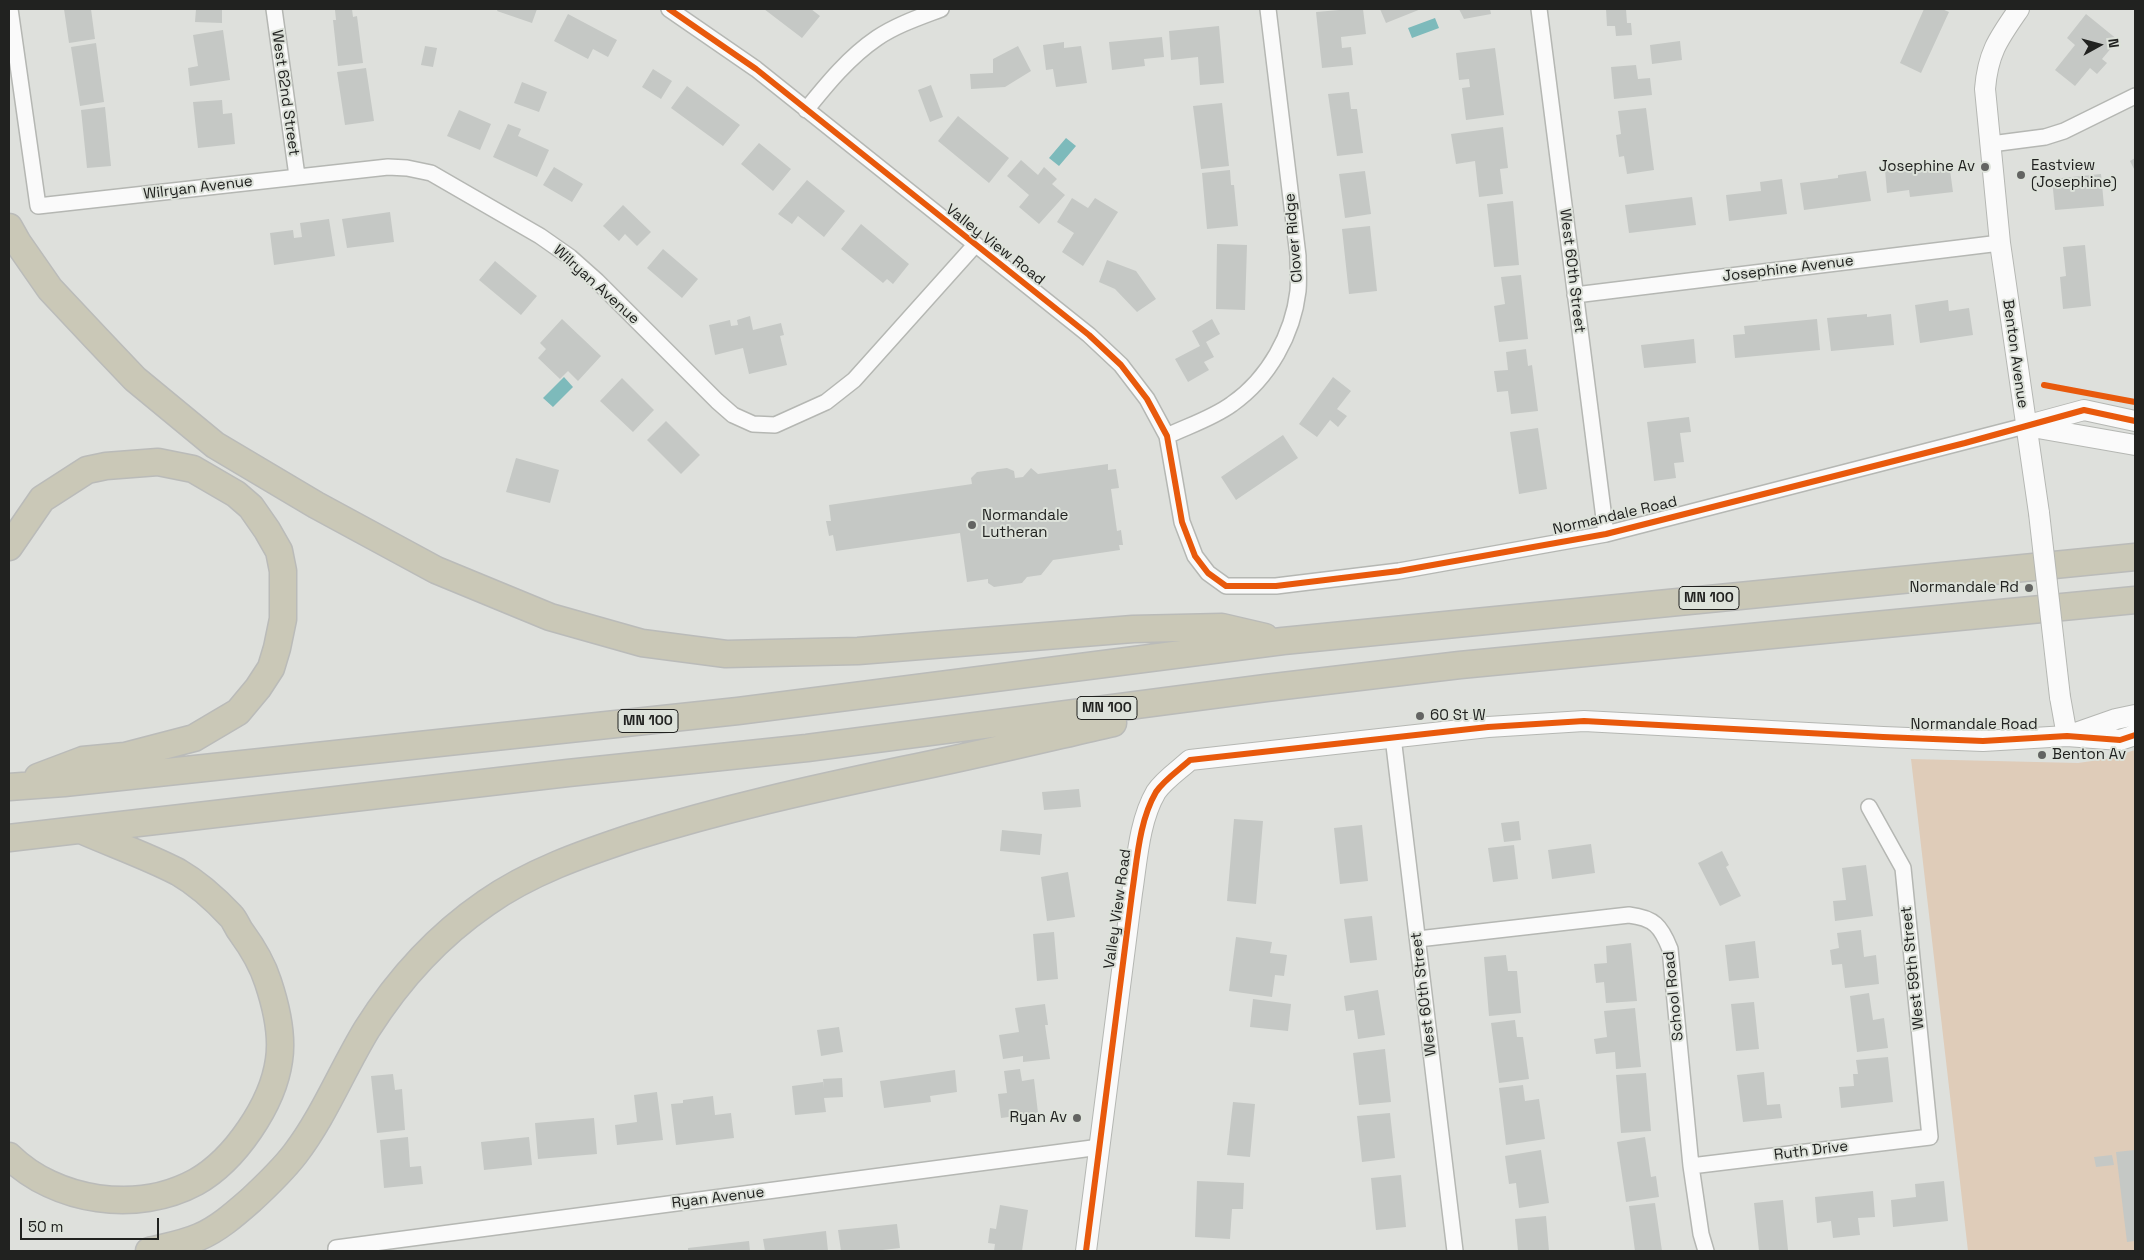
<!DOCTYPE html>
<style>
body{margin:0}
#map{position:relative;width:2144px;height:1260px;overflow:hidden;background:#dee0dc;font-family:"Space Grotesk",sans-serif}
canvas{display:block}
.frame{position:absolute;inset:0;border:10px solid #212220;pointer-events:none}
.north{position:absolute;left:2074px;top:20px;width:50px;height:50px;-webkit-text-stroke:4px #dde2da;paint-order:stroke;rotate:83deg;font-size:14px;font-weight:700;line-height:20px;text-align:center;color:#212220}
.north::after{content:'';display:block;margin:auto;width:18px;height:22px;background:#212220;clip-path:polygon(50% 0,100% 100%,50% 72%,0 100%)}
.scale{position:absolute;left:20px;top:1218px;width:139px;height:22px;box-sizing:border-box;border:2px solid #212220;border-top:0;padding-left:6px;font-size:15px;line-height:18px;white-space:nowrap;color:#212220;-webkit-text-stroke:4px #dde2da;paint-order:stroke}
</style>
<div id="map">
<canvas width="2144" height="1260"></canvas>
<div class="frame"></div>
<div class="north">N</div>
<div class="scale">50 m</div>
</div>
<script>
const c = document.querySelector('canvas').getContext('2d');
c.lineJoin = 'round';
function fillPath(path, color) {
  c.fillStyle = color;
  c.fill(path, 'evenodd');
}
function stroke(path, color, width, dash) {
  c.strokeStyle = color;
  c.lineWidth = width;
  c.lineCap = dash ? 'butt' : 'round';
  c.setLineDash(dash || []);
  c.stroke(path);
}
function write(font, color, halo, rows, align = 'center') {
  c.font = font + ' "Space Grotesk",sans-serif';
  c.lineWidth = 4;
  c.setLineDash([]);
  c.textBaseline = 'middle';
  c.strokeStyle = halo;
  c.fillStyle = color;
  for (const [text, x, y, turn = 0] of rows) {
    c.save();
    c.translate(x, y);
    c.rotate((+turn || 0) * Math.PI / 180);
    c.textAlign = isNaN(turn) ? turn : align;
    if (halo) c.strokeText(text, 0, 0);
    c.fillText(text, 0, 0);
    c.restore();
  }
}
fillPath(new Path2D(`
 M2135,750V1251H1968L1911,759L2078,763L2106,759Z`), '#dfccb9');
fillPath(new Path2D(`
 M1435,18L1439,28L1412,38L1408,28Z
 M1066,138L1076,146L1059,166L1049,158Z
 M564,377L573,387L553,407L543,398Z`), '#7dbabb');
fillPath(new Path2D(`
 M64,9H91L95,39L69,43Z
 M196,9H222V23L195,22Z
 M352,9L353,17L357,16L363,63L338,66L333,20H336L335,10Z
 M498,9H537L532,23L497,11Z
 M764,9H811L820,16L802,38Z
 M1351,9H1363L1366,34L1341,37L1342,48L1351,47L1353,65L1322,68L1316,12Z
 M1380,9H1421L1386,23Z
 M1459,9H1490L1491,14L1464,19Z
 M1606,9H1626L1627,23H1631L1632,35L1616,36L1615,26H1607Z
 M1924,9H1942L1949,12L1921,73L1900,63Z
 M568,14L617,40L608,57L593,49L588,59L554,41Z
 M2086,14L2118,40L2102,59L2107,63L2097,74L2090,68L2075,86L2055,70L2075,45L2067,38Z
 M1219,26L1224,83L1200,85L1198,57L1171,60L1169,31Z
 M223,30L230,80L190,86L188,68L198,66L193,35Z
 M1162,37L1164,57L1144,59L1145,66L1112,70L1109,42Z
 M1680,41L1682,60L1652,64L1650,45Z
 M1064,42V48L1081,46L1087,83L1056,87L1053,69L1046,70L1043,45Z
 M96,43L104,102L80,106L71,47Z
 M425,46L437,48L433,67L421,65Z
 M1018,46L1031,71L1005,87L971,89L970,74L993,73V59Z
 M1495,48L1504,115L1466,120L1462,88L1470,87L1469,79L1459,80L1456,53Z
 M1636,65L1638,79L1650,78L1652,95L1614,99L1611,67Z
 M366,68L374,121L345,125L337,72Z
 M653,69L672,81L661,99L642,87Z
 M522,82L547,92L539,112L514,103Z
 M931,85L943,117L930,122L918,90Z
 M687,86L740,125L723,146L671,108Z
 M1349,92L1351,109H1357L1363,153L1337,156L1328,94Z
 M222,100L223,114L232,113L235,144L198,148L193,102Z
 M1222,103L1229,166L1201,169L1193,106Z
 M105,107L111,166L87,168L81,110Z
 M1646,108L1654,170L1627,174L1624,156L1619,157L1616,135L1621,134L1618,111Z
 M459,110L491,124L480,150L447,136Z
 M958,116L1009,158L989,183L938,141Z
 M508,124L521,129L518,136L549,150L537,177L493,157Z
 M1503,127L1508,168L1500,169L1503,194L1479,197L1475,161L1456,164L1451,134Z
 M759,143L791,169L773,191L741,164Z
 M2135,158V171L2130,161Z
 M1021,160L1038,175L1044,167L1057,179L1052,184L1065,195L1039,224L1019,207L1029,195L1007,176Z
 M1949,163L1953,192L1910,197L1909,190L1887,193L1885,170Z
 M554,167L583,184L572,202L543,185Z
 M1230,170L1231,185H1234L1238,226L1207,229L1202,173Z
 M1365,171L1371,214L1345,218L1339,174Z
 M1866,171L1871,201L1804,210L1800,183L1838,178V175Z
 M2101,174L2104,206L2055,210L2052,179Z
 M1782,179L1787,214L1729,221L1726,195L1761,191L1760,182Z
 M807,180L845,211L824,237L798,216L792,224L778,214Z
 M1692,197L1696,225L1629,233L1625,205Z
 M1072,198L1088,208L1095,198L1118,212L1083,266L1062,252L1074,233L1057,222Z
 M1513,201L1519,265L1494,267L1487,204Z
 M623,205L651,232L637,246L625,234L619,241L603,226Z
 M390,212L394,242L347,248L342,219Z
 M329,219L335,256L274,265L270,233L293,230L294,238L302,237L300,223Z
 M861,224L909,264L893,284L887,279L883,283L841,249Z
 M1370,226L1377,291L1349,294L1342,229Z
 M1217,244L1247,245L1245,310L1216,309Z
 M2085,245L2091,306L2063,309L2060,277L2066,276L2063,247Z
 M663,249L698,279L682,298L647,268Z
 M1107,260L1136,271L1156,299L1137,312L1115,289L1099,282Z
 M495,261L537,296L521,315L479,280Z
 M1521,275L1528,339L1499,342L1494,306L1505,304L1501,277Z
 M1948,300L1949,311L1969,308L1973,335L1920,343L1915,305Z
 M1867,314V317L1891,314L1894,345L1831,351L1827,318Z
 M750,316L753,330L781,323L784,335L780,336L787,365L749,374L743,348L715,355L709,325L730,320L731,326L738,325L737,320Z
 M562,319L601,356L578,381L568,371L560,379L538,358L546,349L540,343Z
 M1212,319L1220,334L1206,342L1214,357L1204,362L1209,370L1188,382L1175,359L1200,346L1192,331Z
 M1817,319L1820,350L1735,358L1733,335L1745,334L1744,326Z
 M1694,339L1696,363L1644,368L1641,345Z
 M1526,349L1528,366L1532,365L1538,411L1511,414L1508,391L1497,392L1494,371L1508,370L1506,352Z
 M1333,377L1351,391L1337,409L1347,416L1338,427L1330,420L1317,437L1299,424Z
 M622,378L654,410L633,432L600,401Z
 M1689,417L1691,432L1680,433L1684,462L1674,463L1676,478L1654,481L1647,422Z
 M666,421L700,455L681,474L647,440Z
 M1538,428L1547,489L1519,494L1510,432Z
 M1283,435L1298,458L1236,500L1221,477Z
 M516,458L559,470L550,503L506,492Z
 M1108,464V470L1116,469L1119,488L1111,489L1117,531L1121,530L1123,545H1119L1120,550L1053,560L1041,575L1027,577L1022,583L994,587L988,583V579L967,582L960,533L836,551L833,535L829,536L826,521H831L829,505L972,484L971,478L977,472L1007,468L1014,471L1015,478L1023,477L1031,468L1038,474Z
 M1079,789L1081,807L1044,810L1042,792Z
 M1234,819L1263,821L1256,904L1227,901Z
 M1519,821L1521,840L1504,842L1501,823Z
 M1362,825L1368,881L1340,884L1334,828Z
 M1002,830L1042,834L1040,855L1000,851Z
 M1591,844L1595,873L1552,879L1548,850Z
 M1514,845L1518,879L1493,882L1488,848Z
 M1722,851L1729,865L1726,867L1741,896L1720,906L1698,863Z
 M1866,865L1873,916L1835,921L1833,901L1846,900L1842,868Z
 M1068,872L1075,917L1047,921L1041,877Z
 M1372,916L1377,960L1350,963L1344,919Z
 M1861,930L1864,957L1876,955L1879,984L1845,988L1842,964L1832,965L1830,950L1839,948L1837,933Z
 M1054,932L1058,979L1037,981L1033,934Z
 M1236,937L1272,942L1270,953L1287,955L1284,976L1275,975L1272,997L1229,991Z
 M1755,941L1759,978L1729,981L1725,945Z
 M1631,943L1637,1001L1606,1003L1604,982L1596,983L1594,964L1607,963L1606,946Z
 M1506,955L1508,971H1517L1521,1013L1489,1016L1484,957Z
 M1378,990L1385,1035L1358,1039L1354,1010L1346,1011L1344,996Z
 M1869,993L1873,1020L1884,1018L1888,1048L1857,1052L1850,996Z
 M1253,999L1291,1004L1288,1031L1250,1027Z
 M1754,1002L1759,1049L1736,1051L1731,1004Z
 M1045,1004L1048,1025H1045L1050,1059L1023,1062V1056L1003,1059L999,1035L1019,1032L1015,1008Z
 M1635,1008L1641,1067L1616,1069L1615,1052L1596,1054L1594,1039L1607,1037L1604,1011Z
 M1515,1020L1517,1037H1523L1529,1079L1499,1083L1491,1023Z
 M839,1027L843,1052L821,1056L817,1030Z
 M1385,1049L1391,1102L1359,1105L1353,1053Z
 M1888,1057L1893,1102L1841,1108L1839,1087L1854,1086L1853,1074H1858L1856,1060Z
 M1020,1069L1022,1081L1034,1079L1038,1113L1001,1118L998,1094L1007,1093L1004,1071Z
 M955,1070L957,1092L930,1096L931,1102L884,1108L880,1081Z
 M1764,1072L1767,1105L1780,1104L1782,1118L1743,1122L1737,1075Z
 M1646,1073L1651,1131L1621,1133L1616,1075Z
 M393,1074L395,1090L402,1089L405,1130L377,1133L371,1076Z
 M842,1078L843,1097L824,1098L826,1112L795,1115L792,1086L823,1082L824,1089L823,1079Z
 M1523,1085L1525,1101L1539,1099L1545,1139L1506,1145L1499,1088Z
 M657,1092L663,1140L617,1145L615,1125L637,1122L634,1095Z
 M713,1096L715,1115L731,1113L734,1138L676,1145L671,1104L683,1103V1100Z
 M1233,1102L1255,1104L1250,1157L1227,1155Z
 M1390,1113L1395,1158L1362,1162L1357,1116Z
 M594,1118L597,1154L538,1159L535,1123Z
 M408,1137L410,1167L421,1166L423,1184L384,1188L380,1140Z
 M529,1137L532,1165L484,1170L481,1142Z
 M1645,1137L1651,1177L1656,1176L1659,1197L1626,1202L1617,1142Z
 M1541,1150L1549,1203L1519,1208L1516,1183L1509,1184L1505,1156Z
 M2135,1150V1241L2127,1242L2116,1152Z
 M2112,1155L2114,1165L2096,1167L2094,1157Z
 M1401,1175L1406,1227L1376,1230L1371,1178Z
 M1197,1181L1244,1183L1243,1209H1232L1230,1239L1195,1237Z
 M1944,1181L1948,1221L1893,1227L1891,1200L1916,1197L1915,1184Z
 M1873,1191L1875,1217L1858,1218L1860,1235L1833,1238L1831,1221L1817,1223L1815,1197Z
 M1783,1200L1788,1250L1759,1251L1754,1203Z
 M1655,1203L1662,1251H1635L1629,1206Z
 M1000,1205L1028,1210L1022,1251H994L995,1244L988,1243L990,1228L996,1229Z
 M1546,1216L1549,1251H1518L1515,1219Z
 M897,1224L900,1248L874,1251H841L838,1230Z
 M826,1231L828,1251H765L763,1239Z
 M749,1241L750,1251H688V1248Z`), '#c5c8c5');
const street = new Path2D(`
 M10,9L38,206L388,167L407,168L431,173L540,236L570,257L597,281L717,401L733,415L753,424L775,425L826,402L854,380L975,245
 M274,9L297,176
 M669,9L756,69L1089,335L1121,365L1147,399L1167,436L1182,522L1195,556L1208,573L1226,586H1276L1399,571L1606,534L2025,426
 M1539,9L1606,534
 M806,110C827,84 849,57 877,38C896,25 920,17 941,9
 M1991,144L2045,137L2064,131L2135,96
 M1575,295L2000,243
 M1167,436C1188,426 1213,418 1232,404C1269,378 1293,334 1298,291C1299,279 1298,267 1298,256L1268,9
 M1393,737L1455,1251
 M1418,939L1629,915C1654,918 1661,926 1670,949L1691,1166L1701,1234L1706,1251
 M1691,1166L1930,1137L1903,868L1869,807
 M336,1251V1248L1100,1147`);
const secondary = new Path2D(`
 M2019,9C1999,38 1988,52 1985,89L2000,243L2039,513
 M2025,426L2084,410L2135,421
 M2032,427L2135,445
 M2060,697L2067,736
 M2076,733L2116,719L2135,715
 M1086,1251L1132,893C1137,861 1139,821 1156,792C1164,780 1179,770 1190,760L1488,727L1584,721L1883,737L1983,741L2067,736L2120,740L2135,735`);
const highway = new Path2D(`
 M9,227L18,243L50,289L96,338L135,379L215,445L316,505L436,570L550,617L642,643L726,654L858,651L1133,629L1222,627L1265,637
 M9,547L42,499L87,470L106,466L158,462L193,469L236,494L251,507L267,530L279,551L283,571V619L277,648L271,668L258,688L238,712L194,738L125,756L83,760L38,777
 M9,787L64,783L738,711L1283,641L2135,557
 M9,838L568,773L807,748L1266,688L1460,665L2135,600
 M9,1156C56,1202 137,1214 196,1182C235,1160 273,1104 279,1060C283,1034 276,1006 268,982C262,963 252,947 241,932C237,927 235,920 231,916C216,900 197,883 178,872C147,856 113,844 81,830
 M149,1251C165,1247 183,1244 199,1237C218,1229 235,1214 251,1200C266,1186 282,1171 295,1154C324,1116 342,1070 367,1029C398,980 438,936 486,903C530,872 582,854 633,837C722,809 812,789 903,770C973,756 1043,739 1113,723`);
stroke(street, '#b5b7b3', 18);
stroke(secondary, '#b5b7b3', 22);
stroke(highway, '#babbb9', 29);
stroke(street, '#fafafa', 15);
stroke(secondary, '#fafafa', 20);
stroke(highway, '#cac8b7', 26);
const secondaryBridge = new Path2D(`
 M2039,513L2060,697`);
stroke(secondaryBridge, '#b5b7b3', 22, []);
stroke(secondaryBridge, '#fafafa', 20);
stroke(new Path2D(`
 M669,9L756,69L1089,335L1121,365L1147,399L1167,436L1182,522L1195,556L1208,573L1226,586H1276L1399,571L1606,534L1965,443L2084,410L2135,421
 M2044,385L2135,402
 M1086,1251L1132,893C1137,861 1139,821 1156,792C1164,780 1179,770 1190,760L1488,727L1584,721L1883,737L1983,741L2067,736L2120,740L2135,735`), '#e8590c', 6);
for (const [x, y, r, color] of [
 [1985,167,5,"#636462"],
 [2021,175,5,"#636462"],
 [972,525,5,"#636462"],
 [2029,588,5,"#636462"],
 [1420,716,5,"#636462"],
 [2042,755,5,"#636462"],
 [1077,1118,5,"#636462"]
]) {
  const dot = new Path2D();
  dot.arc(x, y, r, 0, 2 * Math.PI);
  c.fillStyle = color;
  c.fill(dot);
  stroke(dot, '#dde2da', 2);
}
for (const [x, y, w] of [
 [1709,598,60],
 [1107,708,60],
 [648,721,60]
]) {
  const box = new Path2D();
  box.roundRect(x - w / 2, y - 11.5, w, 23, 4);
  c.fillStyle = '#dde2da';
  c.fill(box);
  stroke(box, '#212220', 1);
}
write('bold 14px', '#212220', null, [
 ["MN 100",1709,598],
 ["MN 100",1107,708],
 ["MN 100",648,721]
]);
write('15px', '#212220', '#dde2da', [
 ["West 62nd Street",285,93,82],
 ["Wilryan Avenue",198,188,-7],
 ["Clover Ridge",1294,238,-95],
 ["Valley View Road",995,245,38],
 ["Josephine Avenue",1788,269,-7],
 ["West 60th Street",1572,271,83],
 ["Wilryan Avenue",596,285,42],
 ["Benton Avenue",2015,354,82],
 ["Normandale Road",1615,516,-13],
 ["Normandale Road",1974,725],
 ["Valley View Road",1118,909,-82],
 ["West 59th Street",1913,968,-96],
 ["West 60th Street",1424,994,-97],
 ["School Road",1674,996,-96],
 ["Ruth Drive",1811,1151,-7],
 ["Ryan Avenue",718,1198,-7]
]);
write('15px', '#212220', '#dde2da', [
 ["Eastview",2031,166],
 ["(Josephine)",2031,183],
 ["Josephine Av",1975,167,"right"],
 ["Normandale",982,516],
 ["Lutheran",982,533],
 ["Normandale Rd",2019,588,"right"],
 ["60 St W",1430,716],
 ["Benton Av",2052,755],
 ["Ryan Av",1067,1118,"right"]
], 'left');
</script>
